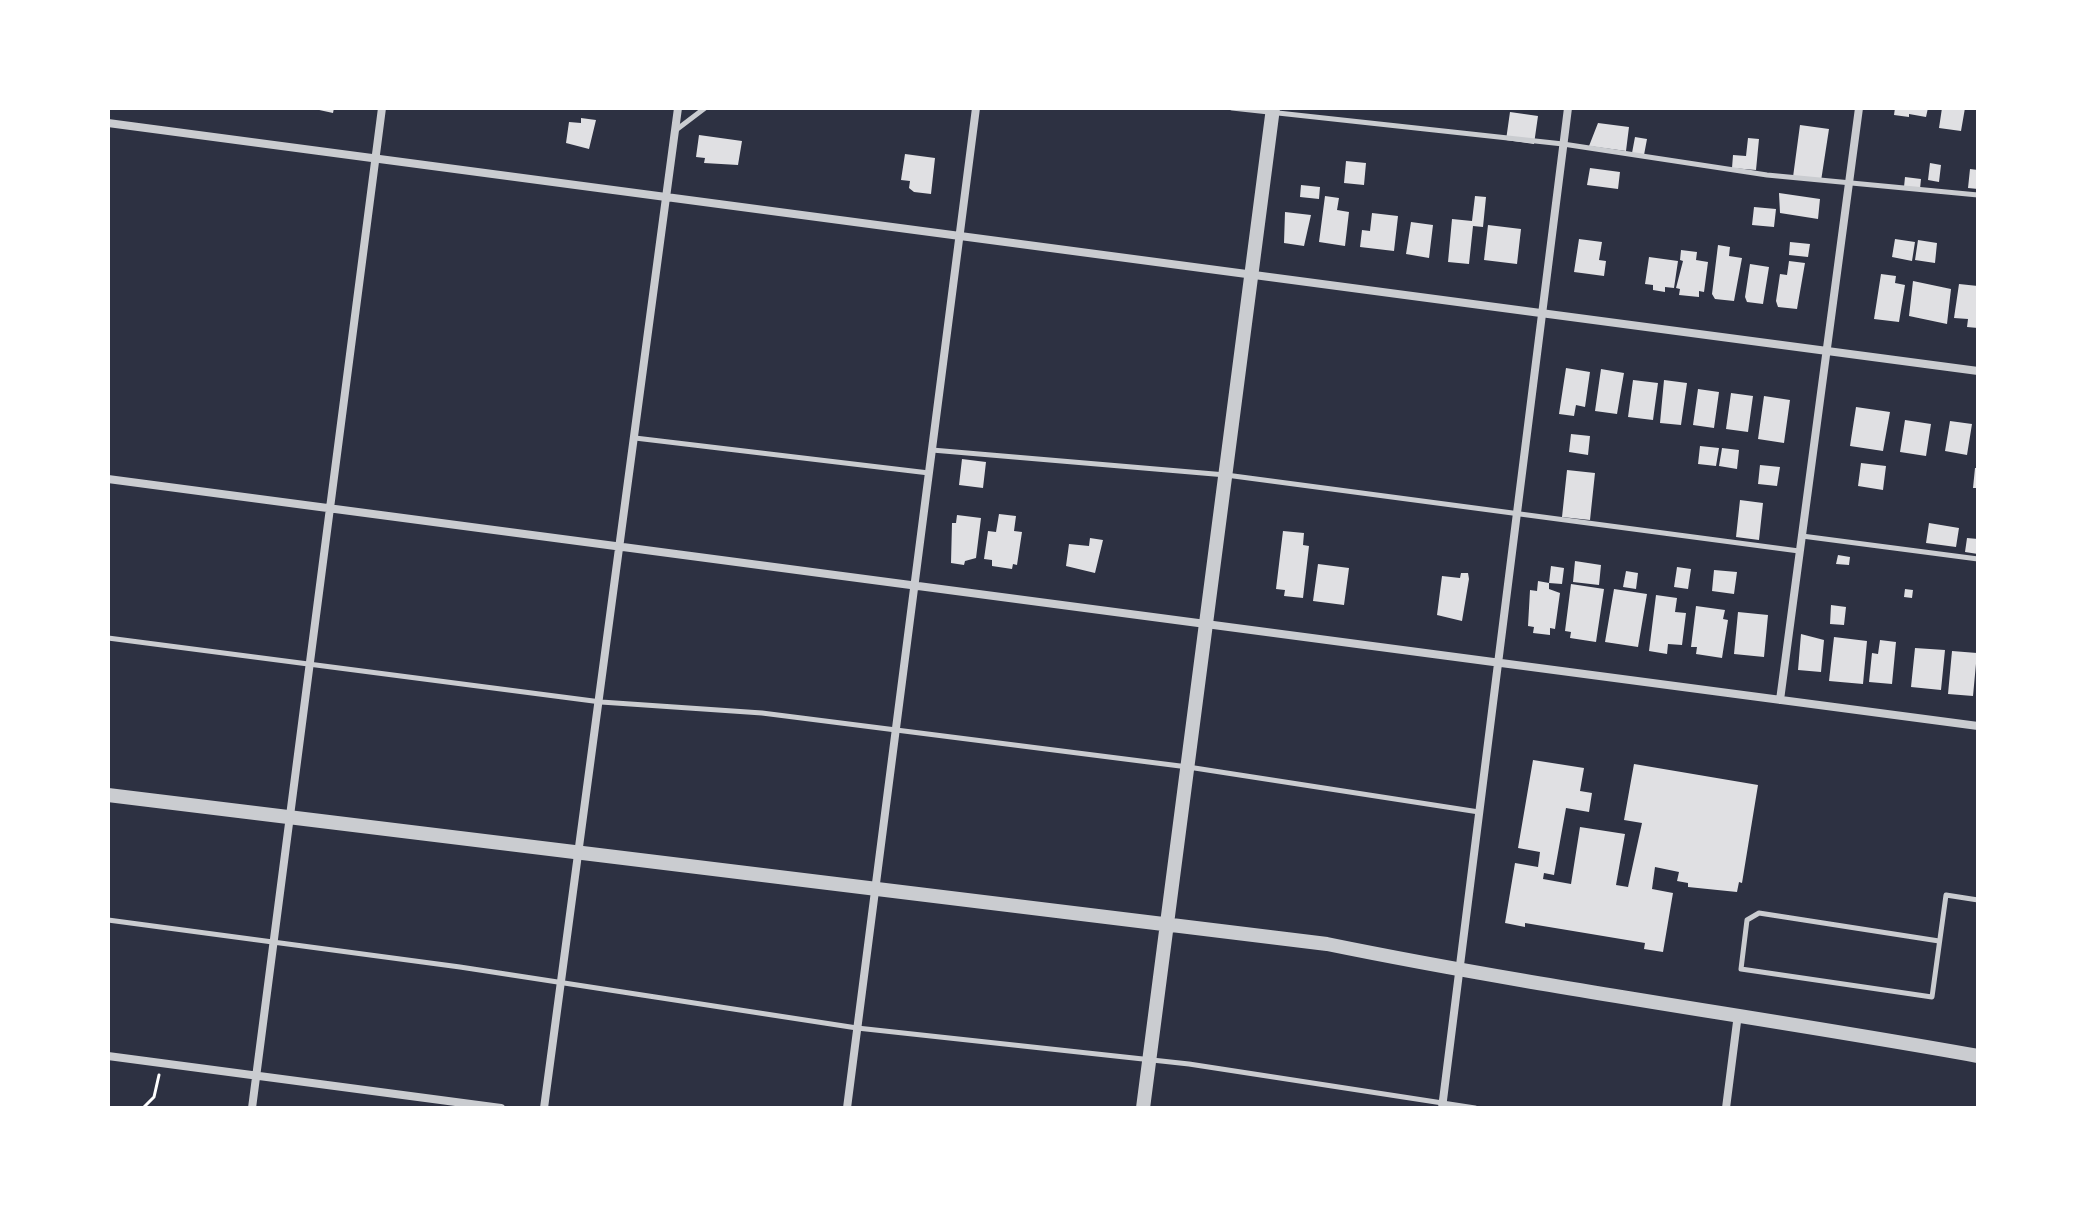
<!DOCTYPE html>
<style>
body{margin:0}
#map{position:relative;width:2086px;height:1216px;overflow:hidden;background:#2d3142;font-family:Montserrat,sans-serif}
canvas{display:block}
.frame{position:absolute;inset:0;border:110px solid #fff;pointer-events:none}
</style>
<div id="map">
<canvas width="2086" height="1216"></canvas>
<div class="frame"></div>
</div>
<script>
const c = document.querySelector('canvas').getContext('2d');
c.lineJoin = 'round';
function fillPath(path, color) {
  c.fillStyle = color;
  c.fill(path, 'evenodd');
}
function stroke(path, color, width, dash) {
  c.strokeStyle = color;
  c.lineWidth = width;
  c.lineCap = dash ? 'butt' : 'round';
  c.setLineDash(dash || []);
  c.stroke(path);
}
fillPath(new Path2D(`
 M310,108H334L333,113Z
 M1895,108H1928L1926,117L1909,114V117L1894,115Z
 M1942,108H1965L1961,131L1939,128Z
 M1510,112L1538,116L1534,144L1506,140Z
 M581,118L596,120L589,149L566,143L569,122L581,123Z
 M1598,123L1629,127L1626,151L1589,146Z
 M1800,125L1829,129L1821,181L1793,177Z
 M699,135L742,141L738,165L704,163L705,158L696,157Z
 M1635,137L1647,139L1644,155L1632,153Z
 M1748,138L1759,139L1756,170L1732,168L1733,155L1746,156Z
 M905,154L935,158L931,194L914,192L909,188L910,181L901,180Z
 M1346,161L1366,163L1364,185L1344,183Z
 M1930,163L1941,165L1939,182L1928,180Z
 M1590,168L1620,172L1618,189L1587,185Z
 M1970,169L1978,170V189L1968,188Z
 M1905,177L1921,179L1920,189L1904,187Z
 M1301,185L1320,187L1319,199L1300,197Z
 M1779,193L1820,199L1818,219L1780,213Z
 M1325,196L1339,198L1337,210L1349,212L1345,246L1319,242Z
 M1475,196L1486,197L1483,227L1473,226L1469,264L1448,262L1452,219L1472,221Z
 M1754,207L1776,209L1774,227L1752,225Z
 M1285,212L1311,215L1304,246L1284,243Z
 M1372,213L1398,216L1394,251L1360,247L1362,230L1370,231Z
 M1411,222L1433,225L1429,258L1406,254Z
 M1488,225L1521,229L1517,264L1484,260Z
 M1579,239L1602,242L1599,260L1606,261L1604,276L1574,272Z
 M1895,239L1915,242L1912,261L1892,257Z
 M1918,240L1937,243L1935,263L1915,260Z
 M1790,242L1810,244L1808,257L1789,255Z
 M1718,245L1730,247L1729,256L1742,258L1734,301L1715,299L1712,294Z
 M1681,250L1697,252L1696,260L1708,262L1704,292L1699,291V297L1679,295L1680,289L1676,288L1683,261L1680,260Z
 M1649,257L1678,261L1674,288L1665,287V292L1653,290V285L1645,284Z
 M1789,261L1805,263L1797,309L1778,307L1776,301L1780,274L1787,275Z
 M1750,264L1769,267L1763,304L1747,302L1745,297Z
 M1881,274L1896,276L1895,283L1905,285L1899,322L1874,319Z
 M1913,281L1951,289L1947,324L1909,316Z
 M1959,284L1978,286V328L1967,327L1968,319L1954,318Z
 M1566,368L1590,372L1585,407L1576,405L1574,416L1559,414Z
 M1601,369L1624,373L1617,414L1595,411Z
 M1633,380L1658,383L1653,420L1628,417Z
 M1664,380L1687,383L1681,425L1660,423Z
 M1698,389L1719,392L1714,428L1693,425Z
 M1731,393L1753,396L1748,432L1726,429Z
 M1764,396L1790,400L1784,443L1758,439Z
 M1856,407L1890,412L1883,451L1850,446Z
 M1905,420L1931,424L1926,456L1900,452Z
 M1950,421L1972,424L1967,455L1945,451Z
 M1571,434L1590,436L1588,455L1569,452Z
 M1700,446L1719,448L1716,466L1698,464Z
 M1722,448L1739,450L1737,469L1719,466Z
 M962,459L986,462L983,488L959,485Z
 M1861,463L1886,466L1883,490L1858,486Z
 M1760,465L1780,467L1777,486L1758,484Z
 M1975,468H1978V488H1973Z
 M1567,470L1595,473L1590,520L1562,517Z
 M1740,500L1763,503L1759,540L1736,537Z
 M999,514L1016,516L1014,531L1022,532L1017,565L1013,564L1012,569L992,566V560L984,559L988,531L996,532Z
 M957,515L981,518L976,558L965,561L964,565L951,563L952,523H956Z
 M1929,523L1959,528L1956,547L1926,543Z
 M1283,531L1304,533L1303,545L1309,546L1303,598L1284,596L1285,590L1276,589Z
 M1090,538L1103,540L1095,573L1066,566L1069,544L1089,546Z
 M1967,538L1978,539V554L1965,552Z
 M1838,555L1850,557L1849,565L1836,564Z
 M1575,561L1601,565L1599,585L1573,582Z
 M1318,564L1349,568L1344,605L1313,601Z
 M1551,566L1564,568L1562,584L1549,583Z
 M1677,567L1691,569L1688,589L1674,587Z
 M1714,570L1737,572L1734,594L1712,591Z
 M1626,571L1638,573L1636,589L1623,587Z
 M1461,573H1468L1469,579L1462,621L1437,615L1442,576L1460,578Z
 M1538,581L1549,583V589L1560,593L1555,629L1550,628V635L1533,633L1534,627L1528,626L1530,590L1537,591Z
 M1571,584L1604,589L1596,642L1570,638L1571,632L1565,631Z
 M1614,589L1647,594L1638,647L1605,642Z
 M1905,589L1913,590L1912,598L1904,597Z
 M1656,595L1677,598L1675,612L1686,613L1682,645L1668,644L1667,654L1649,651Z
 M1831,605L1846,607L1844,625L1830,624Z
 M1696,606L1725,610L1723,619L1728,620L1722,658L1696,654L1697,647H1691Z
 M1738,612L1768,615L1764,657L1734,654Z
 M1801,634L1824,640L1821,672L1798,670Z
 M1834,637L1867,641L1863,684L1829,681Z
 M1880,640L1896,642L1892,684L1869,682L1872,653L1878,654Z
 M1915,648L1945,650L1941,690L1911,687Z
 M1952,651L1977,653L1973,696L1948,694Z
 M1533,760L1584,768L1580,791L1592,793L1589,812L1566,808L1554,875L1544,873L1543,879L1571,884L1580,827L1625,834L1616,885L1628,887L1642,823L1624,820L1634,764L1758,785L1742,883L1739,882L1737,892L1688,887V883L1677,881L1679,872L1655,867L1652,889L1673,893L1663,952L1644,949L1645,943L1525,923V927L1505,923L1515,863L1538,867L1540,852L1518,848Z`), '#e0e0e3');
stroke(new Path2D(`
 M143,1108L154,1097L159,1075`), '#fff', 3);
stroke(new Path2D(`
 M1232,108L1563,144L1767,175L1978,195
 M676,130L705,108
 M635,438L929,473
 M932,450L1226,475L1799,551
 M1802,536L1978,559
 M108,638L601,702L762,713L1188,767L1479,812
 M108,920L460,967L857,1028L1189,1064L1475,1108
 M1939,941L1759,913L1747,920L1741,969L1932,997L1946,895L1978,900`), '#caccd0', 5);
stroke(new Path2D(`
 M108,123L1978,371
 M108,479C731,562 1354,645 1978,726
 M1780,700L1859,108
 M108,1056L501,1108
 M252,1108L382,108
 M544,1108L678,108
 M847,1108L976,108
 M1442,1108L1568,108
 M1726,1108L1738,1014`), '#caccd0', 8);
stroke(new Path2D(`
 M108,795L1327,944C1542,988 1761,1017 1978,1056
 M1143,1108L1273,108`), '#caccd0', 14);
</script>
